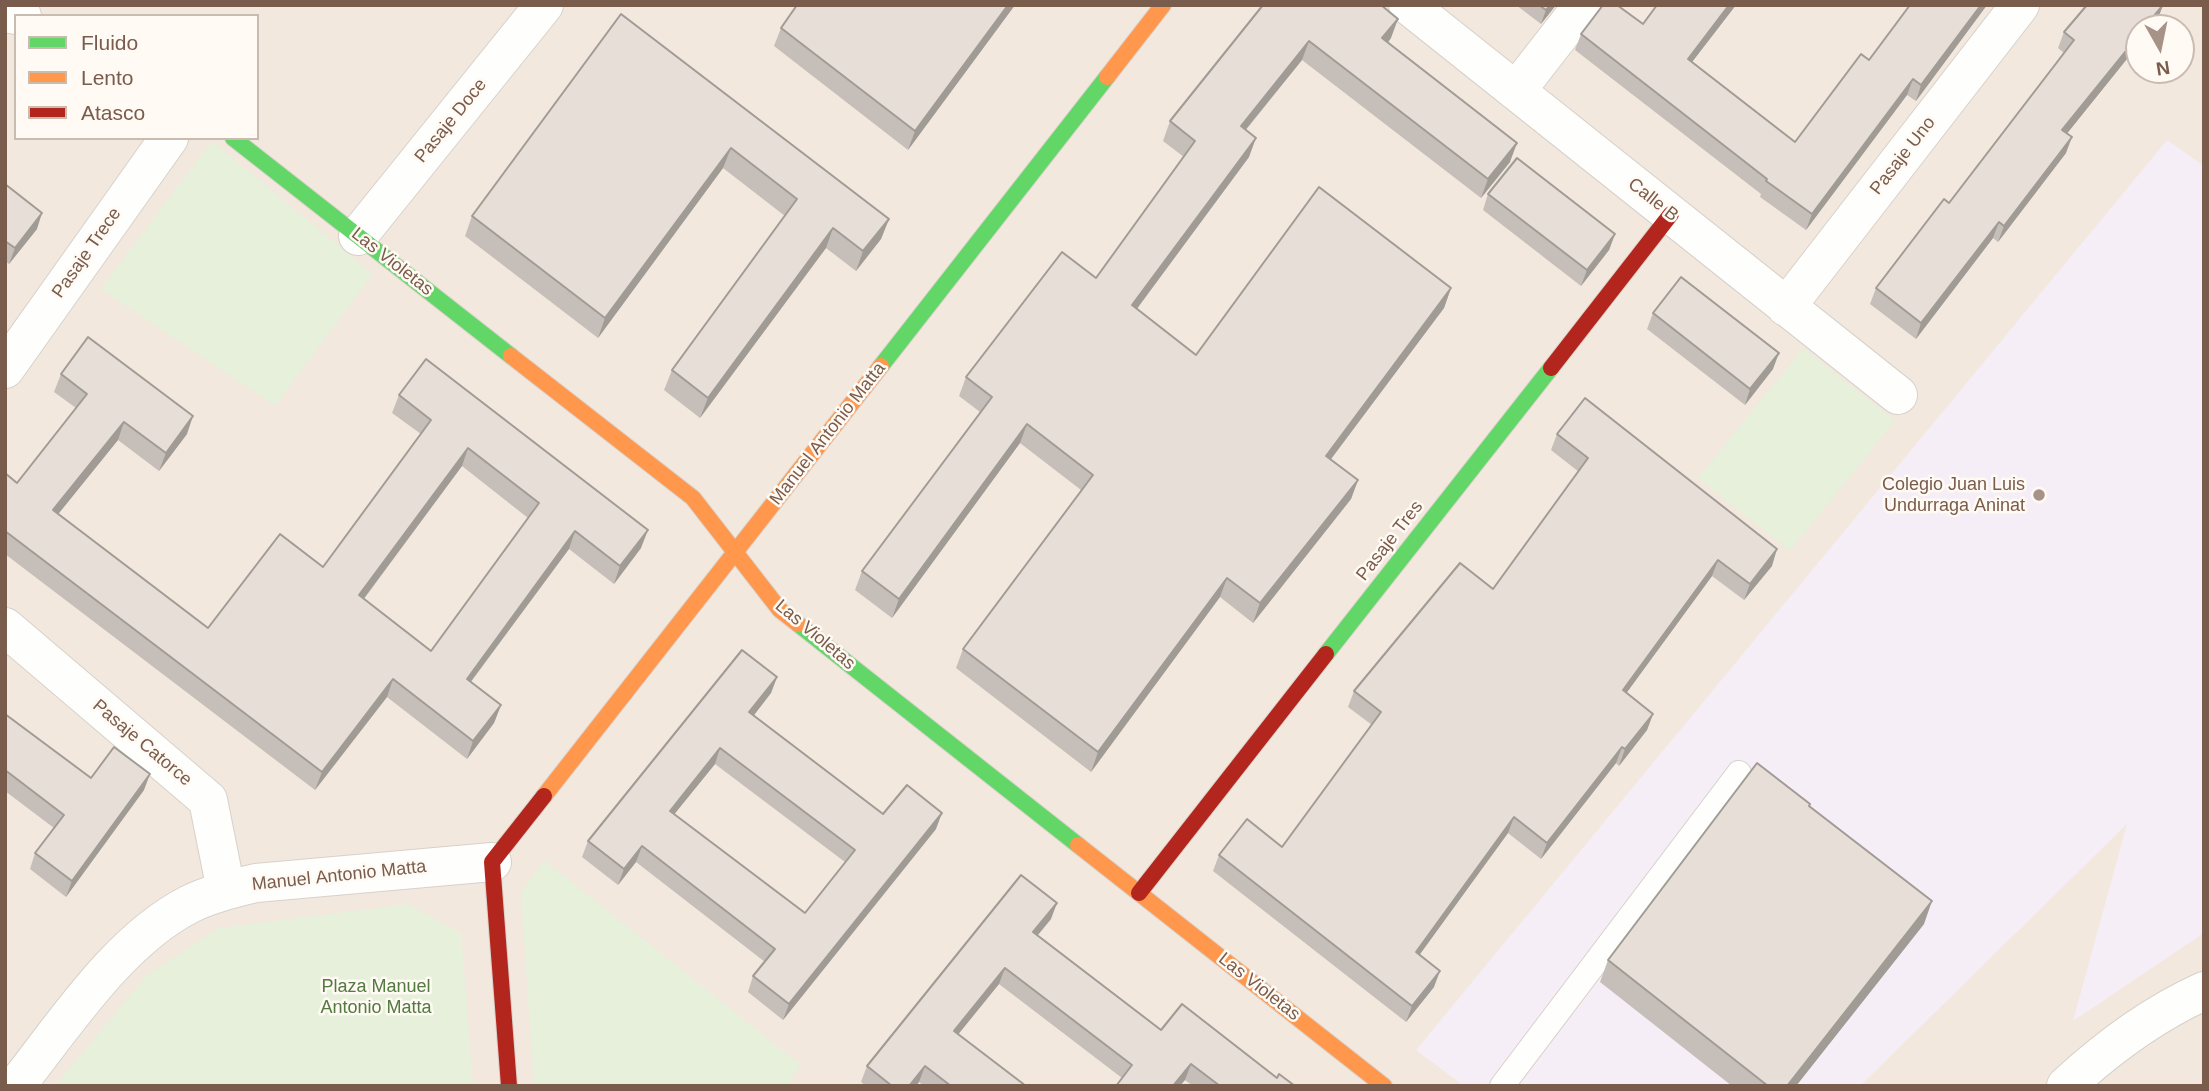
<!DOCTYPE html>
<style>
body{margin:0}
#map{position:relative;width:2209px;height:1091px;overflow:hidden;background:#f9f5f0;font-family:Helvetica,sans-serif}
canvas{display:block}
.frame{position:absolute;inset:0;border:7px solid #7a5c4d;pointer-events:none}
.legend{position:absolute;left:14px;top:14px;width:245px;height:126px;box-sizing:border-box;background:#fffaf3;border:2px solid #cabbb1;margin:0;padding:9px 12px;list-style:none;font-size:21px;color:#7a5c4d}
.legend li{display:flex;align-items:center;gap:14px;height:35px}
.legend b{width:35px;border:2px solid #cabbb1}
.north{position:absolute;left:2125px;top:14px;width:70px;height:70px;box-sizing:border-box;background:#fffaf3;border:2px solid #cabbb1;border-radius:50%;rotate:171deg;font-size:19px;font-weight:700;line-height:28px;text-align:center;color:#7a5c4d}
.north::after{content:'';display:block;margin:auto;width:24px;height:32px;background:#a69286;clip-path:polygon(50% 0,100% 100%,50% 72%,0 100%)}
</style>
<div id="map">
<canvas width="2209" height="1091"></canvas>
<div class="frame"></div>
<ul class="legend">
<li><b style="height:9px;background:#63d668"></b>Fluido</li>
<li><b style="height:9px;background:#ff974d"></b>Lento</li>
<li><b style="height:9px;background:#b3261e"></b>Atasco</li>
</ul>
<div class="north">N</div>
</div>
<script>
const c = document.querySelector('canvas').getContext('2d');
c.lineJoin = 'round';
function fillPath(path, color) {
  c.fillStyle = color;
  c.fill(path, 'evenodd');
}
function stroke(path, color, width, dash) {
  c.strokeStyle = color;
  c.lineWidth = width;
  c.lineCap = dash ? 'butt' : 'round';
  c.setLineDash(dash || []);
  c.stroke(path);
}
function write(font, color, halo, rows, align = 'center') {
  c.font = font + ' Helvetica,sans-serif';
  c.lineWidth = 5;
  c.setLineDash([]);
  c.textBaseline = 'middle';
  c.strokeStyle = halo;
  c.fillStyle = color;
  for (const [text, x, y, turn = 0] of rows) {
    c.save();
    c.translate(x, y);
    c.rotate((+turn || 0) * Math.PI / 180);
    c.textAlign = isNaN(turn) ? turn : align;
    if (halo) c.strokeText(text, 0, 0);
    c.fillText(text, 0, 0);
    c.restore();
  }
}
fillPath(new Path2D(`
 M5,5H2204V1086H5ZM16,16H257V138H16ZM2139,28H2181V70H2139Z`), '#f2e8de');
fillPath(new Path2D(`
 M2167,140L2204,166V933L2073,1021L2127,824L1860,1086H1464L1416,1050Z`), '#f6eef6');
fillPath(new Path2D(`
 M212,141L373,274L275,406L101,289Z
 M1803,348L1895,421L1790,551L1698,478Z
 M544,860L801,1065L787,1086H534L521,893Z
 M408,904L461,933L473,1086H55L146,976L218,928Z`), '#e7f0db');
const lane = new Path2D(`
 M1502,1086L1739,773`);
const street = new Path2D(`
 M1408,5L1898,395
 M5,13L22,16
 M1516,91L1583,5
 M358,236L544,5
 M1786,307L2020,5
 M5,369L169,138
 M5,627L208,800L226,890
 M16,1086C65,1024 119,940 190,904C210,894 234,888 256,883L492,862
 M2066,1086C2107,1048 2153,1014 2204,991`);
const fast = new Path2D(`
 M233,138L511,356
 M881,366L1107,77
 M798,624L1078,845
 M1326,654L1551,368`);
const slow = new Path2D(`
 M1107,77L1163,5
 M511,356L693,498L780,610L798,624
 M544,796L881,366
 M1078,845L1384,1086`);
const jam = new Path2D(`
 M1551,368L1671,214
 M1139,893L1326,654
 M509,1086L492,862L544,796`);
stroke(lane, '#d7d1cb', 26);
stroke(street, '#d7d1cb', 40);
stroke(fast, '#d9d2cb', 18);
stroke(slow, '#d9d2cb', 18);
stroke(jam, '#d9d2cb', 18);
stroke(lane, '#fefefd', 24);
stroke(street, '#fefefd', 38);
stroke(fast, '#63d668', 16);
stroke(slow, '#ff974d', 16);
stroke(jam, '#b3261e', 16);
fillPath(new Path2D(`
 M797,5H1015L908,150L774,46L781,28Z
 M1263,5L1391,38L1388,43L1510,162L1481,198L1302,60L1246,130L1249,157L1136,309L1196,355L1451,288L1444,308L1331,459L1358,480L1351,499L1253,623L1220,597L1091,772L956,668L963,649L1081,490L1020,443L892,618L855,590L862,571L980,412L959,396L966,377L1096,278L1184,157L1163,141L1170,121Z
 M1516,5H1556L1541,24Z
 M1657,5H1736L1692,62L1795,142L1869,60L1987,5L1916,101L1907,95L1806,230L1760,197L1761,194L1575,50L1581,34L1643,24Z
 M2163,5L2157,21L2152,28H2139V44L2067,133L2066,153L1998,242L1993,238L1916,339L1870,304L1876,288L1949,203L2064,53L2058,48L2064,32Z
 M621,14L889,219L881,239L856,271L826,248L700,418L664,390L672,370L785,216L723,168L598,338L465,236L472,216Z
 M5,184L37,229L9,264L5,261Z
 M1488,194L1615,234L1609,250L1581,286L1483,210Z
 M1653,313L1773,369L1745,405L1647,329Z
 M61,374L187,434L159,471L118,440L58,514L208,628L323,567L421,434L392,413L399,395L641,548L614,584L569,549L471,682L501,705L494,723L467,759L387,697L315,790L5,554V473L17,483L76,408L54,392ZM462,466L528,518L431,651L364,599Z
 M1557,434L1772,566L1744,600L1712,576L1626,693L1653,714L1647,730L1619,766L1616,763L1541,859L1508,833L1419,955L1434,987L1406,1022L1213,871L1219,855L1282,847L1372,725L1348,707L1354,691L1493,589L1579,472L1551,450Z
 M777,677L771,693L754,715L883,814L936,829L783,1020L748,992L753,976L765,962L636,862L618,885L582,857L588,841ZM715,764L845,862L805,913L674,814Z
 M5,714L91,778L144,790L66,897L30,869L35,853L54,828L5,791Z
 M1810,804L1809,807L1924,924L1796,1086H1732L1600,982L1608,960Z
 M1051,919L1038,935L1161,1030L1295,1086H1193L1185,1080L1122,1078L999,984L958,1034L1026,1086H924L919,1082L916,1086H866L861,1082L867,1066Z`), '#c6bfb9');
fillPath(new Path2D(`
 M1008,5H1015L908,150L915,131Z
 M1550,5H1556L1541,24L1546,10Z
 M1729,5H1736L1682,75L1688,59Z
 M1981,5H1987L1916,101L1921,85Z
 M2163,5L2157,21L2152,28H2144Z
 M1398,19L1391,38L1375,58L1382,38Z
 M2139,35V44L2057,146L2062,130Z
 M1309,41L1302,60L1233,145L1241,126Z
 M1913,79L1907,95L1806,230L1812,214Z
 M2072,137L2066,153L1998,242L2004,226Z
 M1256,138L1249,157L1125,325L1132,305Z
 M1517,143L1510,162L1481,198L1488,179Z
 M731,148L723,168L598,338L605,318Z
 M42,213L37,229L9,264L15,248Z
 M889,219L881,239L856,271L863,251Z
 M1999,222L1993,238L1916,339L1921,323Z
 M833,228L826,248L700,418L708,398Z
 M1615,234L1609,250L1581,286L1587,270Z
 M1451,288L1444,308L1319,475L1326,456Z
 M1779,353L1773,369L1745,405L1750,389Z
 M193,416L187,434L159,471L166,453Z
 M124,422L118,440L47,528L53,510Z
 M1027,424L1020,443L892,618L899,599Z
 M468,448L462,466L353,613L359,595Z
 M1358,480L1351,499L1253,623L1260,603Z
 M648,530L641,548L614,584L620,566Z
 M575,531L569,549L460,696L467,679Z
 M1777,549L1772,566L1744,600L1750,584Z
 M1718,560L1712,576L1617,706L1623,690Z
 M1227,578L1220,597L1091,772L1098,752Z
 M777,677L771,693L744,728L749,712Z
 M393,679L387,697L315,790L322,772Z
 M501,705L494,723L467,759L473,741Z
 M1653,714L1647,730L1619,766L1625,749Z
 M1622,747L1616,763L1541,859L1547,843Z
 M720,748L715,764L664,827L670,811Z
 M150,774L144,790L66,897L72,881Z
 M942,813L936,829L783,1020L789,1004Z
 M1514,817L1508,833L1410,968L1416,952Z
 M642,846L636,862L618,885L624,869Z
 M1932,901L1924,924L1796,1086H1787Z
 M1057,903L1051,919L1027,948L1033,932Z
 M1005,968L999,984L948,1047L954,1031Z
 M1440,971L1434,987L1406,1022L1412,1006Z
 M1191,1064L1185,1080L1180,1086H1173Z
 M925,1066L919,1082L916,1086H909Z`), '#a19b96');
const building = new Path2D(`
 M797,5H1008L915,131L781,28Z
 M1263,5H1381L1398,19L1382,38L1517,143L1488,179L1309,41L1241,126L1256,138L1132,305L1196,355L1319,187L1451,288L1326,456L1358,480L1260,603L1227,578L1098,752L963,649L1093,475L1027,424L899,599L862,571L992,397L966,377L1062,252L1096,278L1195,141L1170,121Z
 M1539,5H1550L1546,10Z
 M1603,5H1617L1643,24L1657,5H1729L1688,59L1795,142L1861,54L1869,60L1910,5H1981L1921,85L1913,79L1812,214L1766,181L1767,179L1581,34Z
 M2087,5H2163L2144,28H2139V35L2062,130L2072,137L2004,226L1999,222L1921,323L1876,288L1944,199L1949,203L2074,40L2064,32Z
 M621,14L889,219L863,251L833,228L708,398L672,370L797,199L731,148L605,318L472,216Z
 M1517,158L1615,234L1587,270L1488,194Z
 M5,184L42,213L15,248L5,241Z
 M1681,277L1779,353L1750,389L1653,313Z
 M88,337L193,416L166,453L124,422L53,510L208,628L280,534L323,567L431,420L399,395L426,359L648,530L620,566L575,531L467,679L501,705L473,741L393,679L322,772L5,531V473L17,483L87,394L61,374ZM468,448L539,503L431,651L359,595Z
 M1585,398L1777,549L1750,584L1718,560L1623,690L1653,714L1625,749L1622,747L1547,843L1514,817L1416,952L1440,971L1412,1006L1219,855L1247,819L1282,847L1381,712L1354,691L1460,563L1493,589L1588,458L1557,434Z
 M742,650L777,677L749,712L883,814L907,785L942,813L789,1004L753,976L775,949L642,846L624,869L588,841ZM720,748L855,850L805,913L670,811Z
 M5,714L91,778L114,747L150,774L72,881L35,853L64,815L5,770Z
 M1757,763L1810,804L1809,806L1932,901L1787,1086H1768L1608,960Z
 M1021,875L1057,903L1033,932L1161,1030L1182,1004L1277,1078L1279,1074L1295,1086H1220L1191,1064L1173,1086H1116L1132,1065L1005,968L954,1031L1026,1086H951L925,1066L909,1086H892L867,1066Z`);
fillPath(building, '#e6ded7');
stroke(building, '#a19b96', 2);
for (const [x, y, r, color] of [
 [2039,495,7,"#a69286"]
]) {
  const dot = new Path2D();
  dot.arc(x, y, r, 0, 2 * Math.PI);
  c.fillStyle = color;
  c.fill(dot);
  stroke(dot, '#fffaf3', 2.5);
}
write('18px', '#7a5c4d', '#fffaf3', [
 ["Pasaje Doce",451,121,-51],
 ["Pasaje Uno",1903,156,-52],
 ["Calle B",1653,200,38],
 ["Pasaje Trece",87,253,-55],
 ["Las Violetas",392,262,38],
 ["Manuel Antonio Matta",828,434,-52],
 ["Pasaje Tres",1390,541,-52],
 ["Las Violetas",815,635,40],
 ["Pasaje Catorce",142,743,40],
 ["Manuel Antonio Matta",339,876,-6],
 ["Las Violetas",1259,987,38]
]);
write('18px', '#7a5c4d', '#fffaf3', [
 ["Colegio Juan Luis",2025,485],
 ["Undurraga Aninat",2025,506]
], 'right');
write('18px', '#537a41', '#fffaf3', [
 ["Plaza Manuel",376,987],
 ["Antonio Matta",376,1008]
]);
</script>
